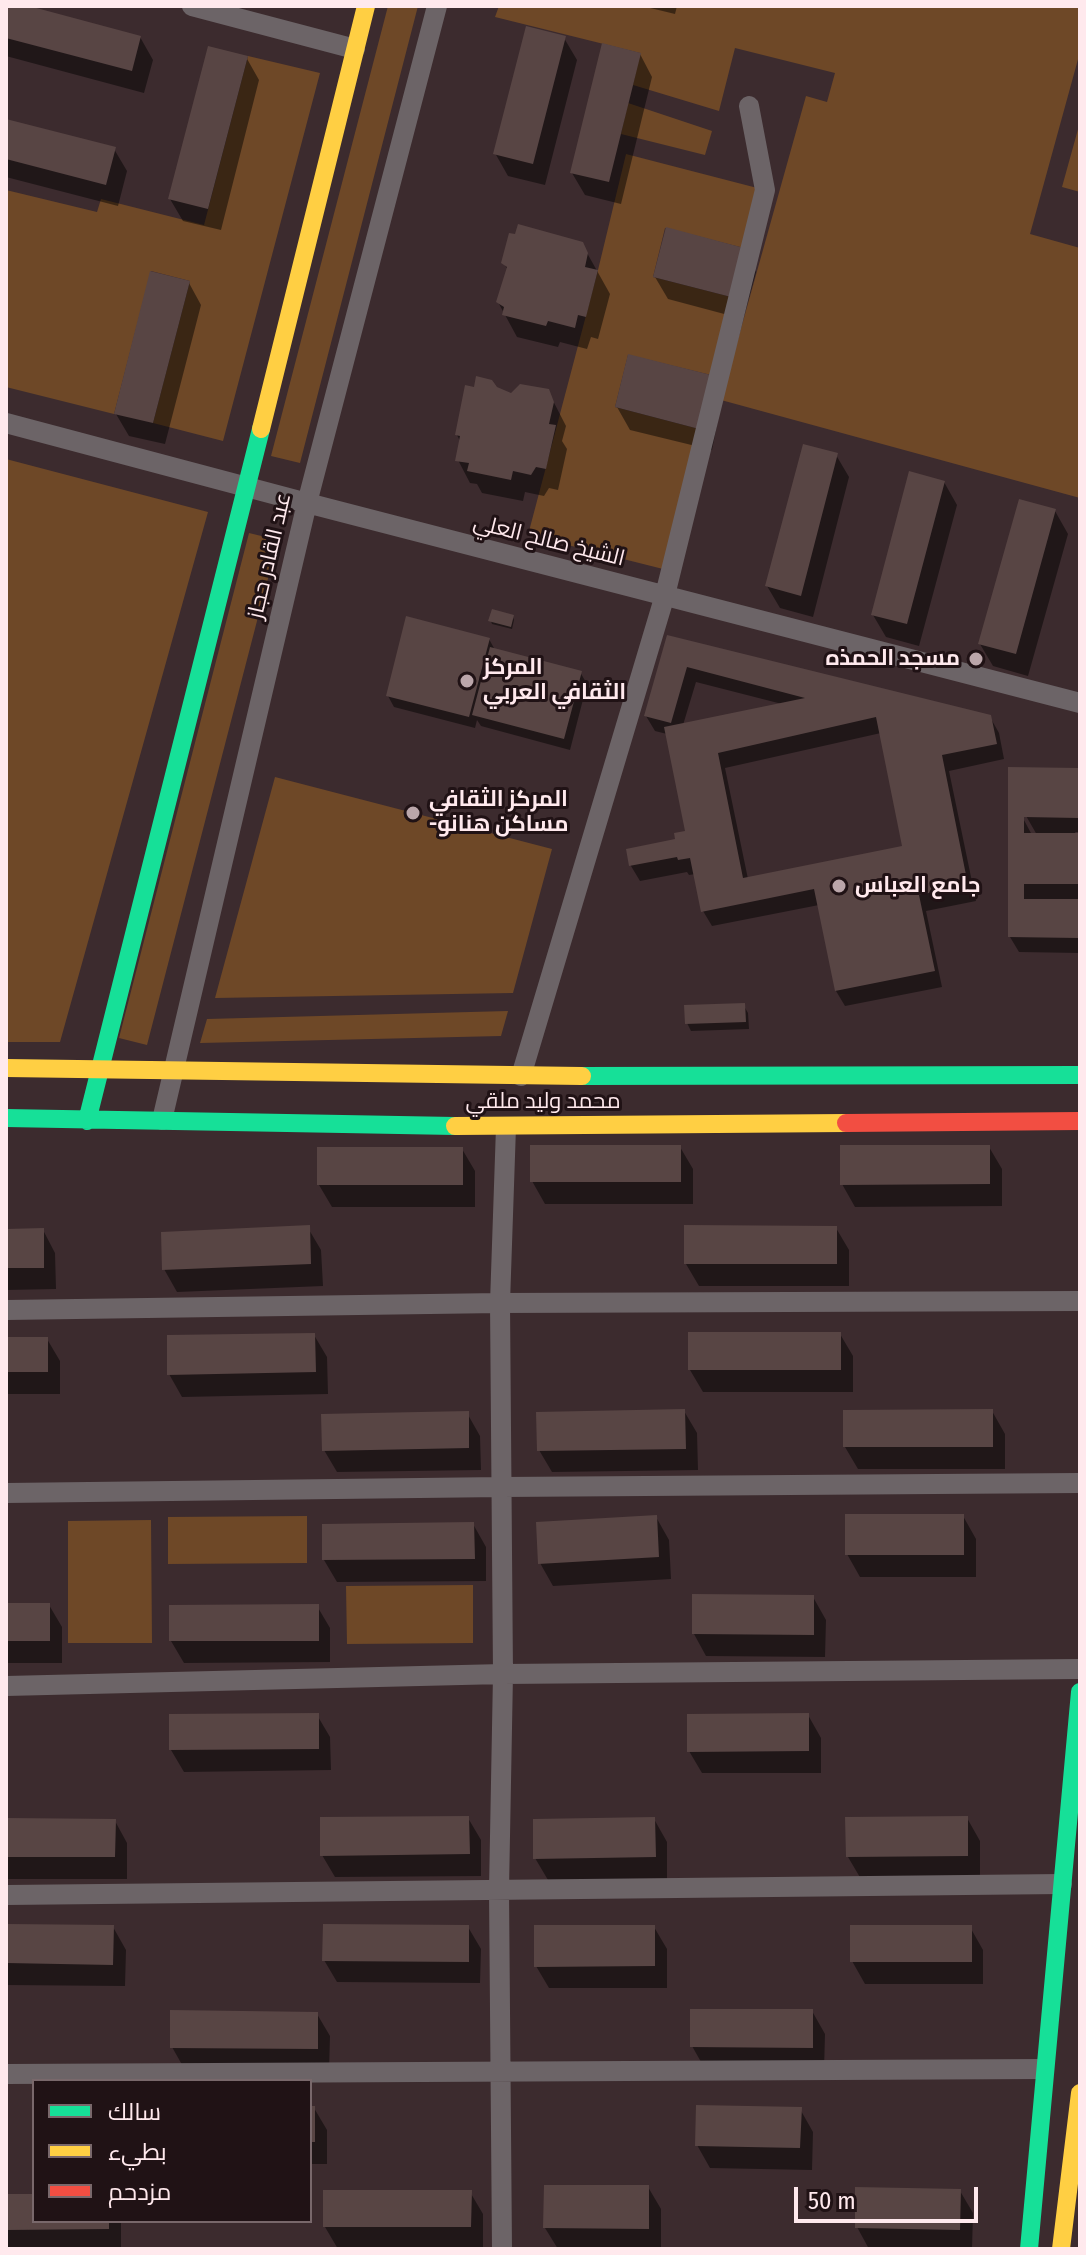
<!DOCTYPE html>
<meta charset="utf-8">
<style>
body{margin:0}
#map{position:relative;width:1086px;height:2255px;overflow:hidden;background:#3c2b2e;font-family:"Fira Sans Condensed",Cairo,sans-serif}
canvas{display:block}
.frame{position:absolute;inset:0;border:8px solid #ffe9ed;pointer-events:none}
.legend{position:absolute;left:32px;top:2079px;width:280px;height:144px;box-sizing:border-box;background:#201215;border:2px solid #79686b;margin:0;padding:10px 14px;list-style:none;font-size:24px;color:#ffe9ed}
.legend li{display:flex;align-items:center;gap:16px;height:40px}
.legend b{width:40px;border:2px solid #79686b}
.scale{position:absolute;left:794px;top:2187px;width:184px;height:36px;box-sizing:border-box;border:4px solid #ffe9ed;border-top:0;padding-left:10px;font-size:24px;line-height:28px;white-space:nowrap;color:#ffe9ed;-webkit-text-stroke:6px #201215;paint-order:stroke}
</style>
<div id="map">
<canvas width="1086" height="2255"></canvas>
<div class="frame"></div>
<ul class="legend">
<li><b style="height:10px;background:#16e098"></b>سالك</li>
<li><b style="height:10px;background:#ffcf43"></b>بطيء</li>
<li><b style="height:10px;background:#f24e42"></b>مزدحم</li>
</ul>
<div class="scale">50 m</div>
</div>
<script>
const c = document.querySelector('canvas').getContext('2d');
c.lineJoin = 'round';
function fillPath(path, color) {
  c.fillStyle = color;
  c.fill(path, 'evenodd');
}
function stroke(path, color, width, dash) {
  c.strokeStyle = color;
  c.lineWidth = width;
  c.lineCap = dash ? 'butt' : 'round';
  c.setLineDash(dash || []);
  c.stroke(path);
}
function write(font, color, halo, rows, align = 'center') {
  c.font = font + ' "Fira Sans Condensed",Cairo,sans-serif';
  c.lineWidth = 6;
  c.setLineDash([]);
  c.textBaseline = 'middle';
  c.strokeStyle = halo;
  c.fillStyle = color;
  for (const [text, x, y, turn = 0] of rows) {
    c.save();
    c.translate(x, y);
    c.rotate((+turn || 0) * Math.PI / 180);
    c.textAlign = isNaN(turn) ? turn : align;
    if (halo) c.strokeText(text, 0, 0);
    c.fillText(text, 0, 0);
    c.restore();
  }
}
fillPath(new Path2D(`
 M388,6H418L300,463L271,456Z
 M499,6H1080V52L1030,234L1080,248V498L721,400L806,96L827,102L835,73L735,48L719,111L633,85L640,53L495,17Z
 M248,56L320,73L223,441L153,423L190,281L151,271L114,414L6,387V190L97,212L101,199L204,225Z
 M628,103L712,131L705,155L621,134Z
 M1080,122V192L1062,187Z
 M626,154L765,190L744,248L665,228L653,277L731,297L711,375L628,355L615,407L699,429L663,569L528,535L598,270Z
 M6,459L208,512L60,1042H6Z
 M249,533L278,540L147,1045L119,1038Z
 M275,777L552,849L513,993L215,998Z
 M508,1011L501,1036L200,1043L207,1019Z
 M307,1516V1563L168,1564V1517Z
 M151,1520L152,1643H68V1521Z
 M473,1585V1643L347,1644L346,1586Z`), '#6e4827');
fillPath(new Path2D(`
 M6,6H21L140,37L153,60L144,93L6,56Z
 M642,6H677L675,14Z
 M564,38L577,60L545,185L508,176L495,153Z
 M640,54L652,77L621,204L585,195L572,173Z
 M246,57L259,80L221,230L183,221L170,199Z
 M6,121L114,149L127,171L118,206L6,177Z
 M582,244L610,294L598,339L591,337L587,349L560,342L558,347L517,337L498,302L508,270L503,262Z
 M743,249L756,272L743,319L668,299L655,277Z
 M189,283L201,305L165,444L129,436L116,414Z
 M548,391L566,426L562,441L567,449L558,490L549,488L544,496L525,492L523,501L482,493L477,484L470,483L458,460L461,443L457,435L511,395Z
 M722,400L712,450L630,430L617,407Z
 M836,455L849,477L813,617L780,608L767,586Z
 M944,482L957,505L919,646L886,637L873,615Z
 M1055,511L1068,534L1028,676L993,666L980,644Z
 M513,617L514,620L512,629L492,624L491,621Z
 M668,637L990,717L999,733L1004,759L949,771L976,901L926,911L942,987L845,1006L836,991L819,905L712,926L703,911L696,874L689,875L687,872L640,881L631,866L628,850L678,840L687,833L667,734L655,731L646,716ZM696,682L782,704L683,725ZM881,733L904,847L748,879L725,768Z
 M489,639L495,650L580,672L587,684L570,750L481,726L477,720L475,728L394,707L388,696Z
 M1010,769L1077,770L1080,774V832H1075L1080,840V899H1076L1080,906V953L1019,952L1010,937ZM1021,807L1037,835H1032L1018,809Z
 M744,1006L748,1013L749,1029L691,1031L687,1023Z
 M680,1147L693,1169V1204H545L532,1181Z
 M989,1147L1002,1169V1206L855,1207L842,1184Z
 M462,1149L475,1171V1207H332L319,1185Z
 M308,1228L321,1250L323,1286L177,1292L164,1269Z
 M836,1228L849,1250V1286H699L686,1264Z
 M43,1230L55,1253L56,1289L6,1290V1231Z
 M840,1334L853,1356V1392H703L690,1370Z
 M314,1335L327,1357L328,1394L182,1397L169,1374Z
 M6,1339H47L60,1361V1394H6Z
 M684,1411L697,1433L698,1470L552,1472L539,1450Z
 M992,1411L1005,1434V1469H858L845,1447Z
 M467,1413L480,1436L481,1470L337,1472L324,1450Z
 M963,1516L976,1539V1577H860L847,1554Z
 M656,1517L669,1540L671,1579L553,1586L540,1563Z
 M473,1524L486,1547V1581L337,1582L324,1560Z
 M813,1597L826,1620L825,1657L706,1656L694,1634Z
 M6,1605H49L62,1627V1663H6Z
 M317,1606L330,1628V1662L184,1663L171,1641Z
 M317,1715L330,1737L331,1770L184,1772L171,1750Z
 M808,1715L821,1738V1773H702L689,1751Z
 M468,1818L481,1840V1876L335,1877L322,1855Z
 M967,1818L980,1841V1878L861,1879L848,1857Z
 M654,1819L667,1842V1879L548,1880L535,1858Z
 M6,1820L115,1821L127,1843V1879H6Z
 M6,1926L113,1927L126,1950L125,1986L6,1985Z
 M468,1927L481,1949L480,1983L337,1982L324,1960Z
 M654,1927L667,1949V1988H549L536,1966Z
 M970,1927L983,1950V1984H865L852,1961Z
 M812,2011L825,2034L824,2070L705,2069L692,2046Z
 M317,2014L330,2036L329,2071L185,2070L172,2047Z
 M310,2108H314L327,2130V2164H310Z
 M800,2109L813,2132L812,2170L710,2168L697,2145Z
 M648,2187L661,2209V2249H558L545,2228Z
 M960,2191L973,2213L972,2249H869L857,2227Z
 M470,2192L483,2214V2249H338L325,2227Z
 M6,2196H34V2221H121V2249H6Z`), '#0007');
fillPath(new Path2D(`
 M6,6H29L141,36L132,71L6,38Z
 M526,26L566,36L533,164L493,154Z
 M602,43L641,53L609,182L570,173Z
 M208,46L248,56L208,209L168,199Z
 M6,119L116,147L106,185L6,159Z
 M518,224L583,242L588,253L585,267L598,270L586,317L578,315L575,328L548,321L546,326L502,315L504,307L496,302L507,267L501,263L509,233L515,234Z
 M666,227L744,248L731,297L653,277Z
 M150,271L190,281L153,423L114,414Z
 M628,354L711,375L699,429L615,407Z
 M476,376L492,380L497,387L511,393L520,384L549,389L554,402L549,424L556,425L546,469L536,467L531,475L513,471L511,480L467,471L469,463L455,461L460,436L455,435L465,385L474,387Z
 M803,444L838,453L801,596L765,586Z
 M909,471L945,481L907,624L871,615Z
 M1019,499L1056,509L1016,654L978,644Z
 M492,609L514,615L511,627L488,621Z
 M406,616L490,638L469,717L386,696Z
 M667,635L991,715L997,744L942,755L968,885L919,895L935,971L835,991L814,889L701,912L690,858L678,860L677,857L629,866L626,849L675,839L674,833L685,831L664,727L805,698L687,667L671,723L644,716ZM876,717L902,846L743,878L718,753Z
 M490,647L582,671L564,739L472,715Z
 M1008,767L1079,768L1078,818L1024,817V833H1078V884H1024V899H1078V938L1008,937Z
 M745,1003L746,1022L685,1024L684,1005Z
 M530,1145H681V1182H530Z
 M840,1145H990V1184L840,1185Z
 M317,1147H463V1185H317Z
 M310,1225L311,1264L162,1270L161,1232Z
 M684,1225L837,1226V1264H684Z
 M44,1228V1268H6V1229Z
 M688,1332H841V1370H688Z
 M315,1333L316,1372L167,1375V1335Z
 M6,1337H48V1372H6Z
 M685,1409L686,1449L537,1451L536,1412Z
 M993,1409V1447H843V1410Z
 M469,1411V1448L322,1451L321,1414Z
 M845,1514H964V1555H845Z
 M657,1515L659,1557L538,1564L536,1522Z
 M474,1522L475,1559L322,1560V1524Z
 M692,1594L814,1595V1635L692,1634Z
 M6,1603H50V1641H6Z
 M319,1604V1641H169V1605Z
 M319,1713V1749L169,1750V1714Z
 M809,1713V1751L687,1752V1714Z
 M469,1816L470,1854L320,1856V1817Z
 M968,1816V1856L846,1857L845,1817Z
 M655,1817L656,1857L533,1859V1819Z
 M6,1818L116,1819L115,1857H6Z
 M6,1924L114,1925L113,1965L6,1963Z
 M323,1924L469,1925V1962L322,1961Z
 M534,1925H655V1966L534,1967Z
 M850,1925H972V1962H850Z
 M690,2009H813V2048L690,2047Z
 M170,2010L318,2012V2049L170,2048Z
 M696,2105L802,2107L800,2148L695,2146Z
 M310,2106H315V2142H310Z
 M544,2185H649V2229L543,2228Z
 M855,2187L961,2189L960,2230L855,2228Z
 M323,2190H472L471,2227H323Z
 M6,2194H34V2221H109V2229L6,2230Z`), '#584544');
stroke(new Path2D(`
 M192,6L355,49
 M6,423L307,503L1080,703
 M521,1076L665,595L765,190L749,106
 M162,1120L307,503L437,6
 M6,1310L500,1303L1080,1301
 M6,1493L502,1487L1080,1483
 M6,1686L503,1674L1080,1669
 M6,1895L1062,1884
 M6,2074L1044,2069
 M502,2249L499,1890L503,1674L500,1303L506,1127`), '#6c6467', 20);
stroke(new Path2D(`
 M582,1076L1080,1075
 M6,1118L455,1126
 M87,1121L261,429
 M1029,2249L1080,1692`), '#16e098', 18);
stroke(new Path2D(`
 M261,429L366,6
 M6,1068L582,1076
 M455,1126L846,1123
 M1061,2249L1080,2093`), '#ffcf43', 18);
stroke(new Path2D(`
 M846,1123L1080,1121`), '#f24e42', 18);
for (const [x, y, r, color] of [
 [976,659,8,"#bba6aa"],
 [467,681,8,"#bba6aa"],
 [413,813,8,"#bba6aa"],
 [839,886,8,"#bba6aa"]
]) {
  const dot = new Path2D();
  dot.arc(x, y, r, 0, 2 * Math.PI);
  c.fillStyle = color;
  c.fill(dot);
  stroke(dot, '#201215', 3);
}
write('22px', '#ffe9ed', '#201215', [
 ["الشيخ صالح العلي",549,541,14],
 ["عبد القادر حجاز",270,556,-77],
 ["محمد وليد ملقي",543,1102]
]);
write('bold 22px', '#ffe9ed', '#201215', [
 ["مسجد الحمذه",960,659,"right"],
 ["المركز",483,668],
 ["الثقافي العربي",483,693],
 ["المركز الثقافي",429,800],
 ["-مساكن هنانو",429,825],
 ["جامع العباس",855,886]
], 'left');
</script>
